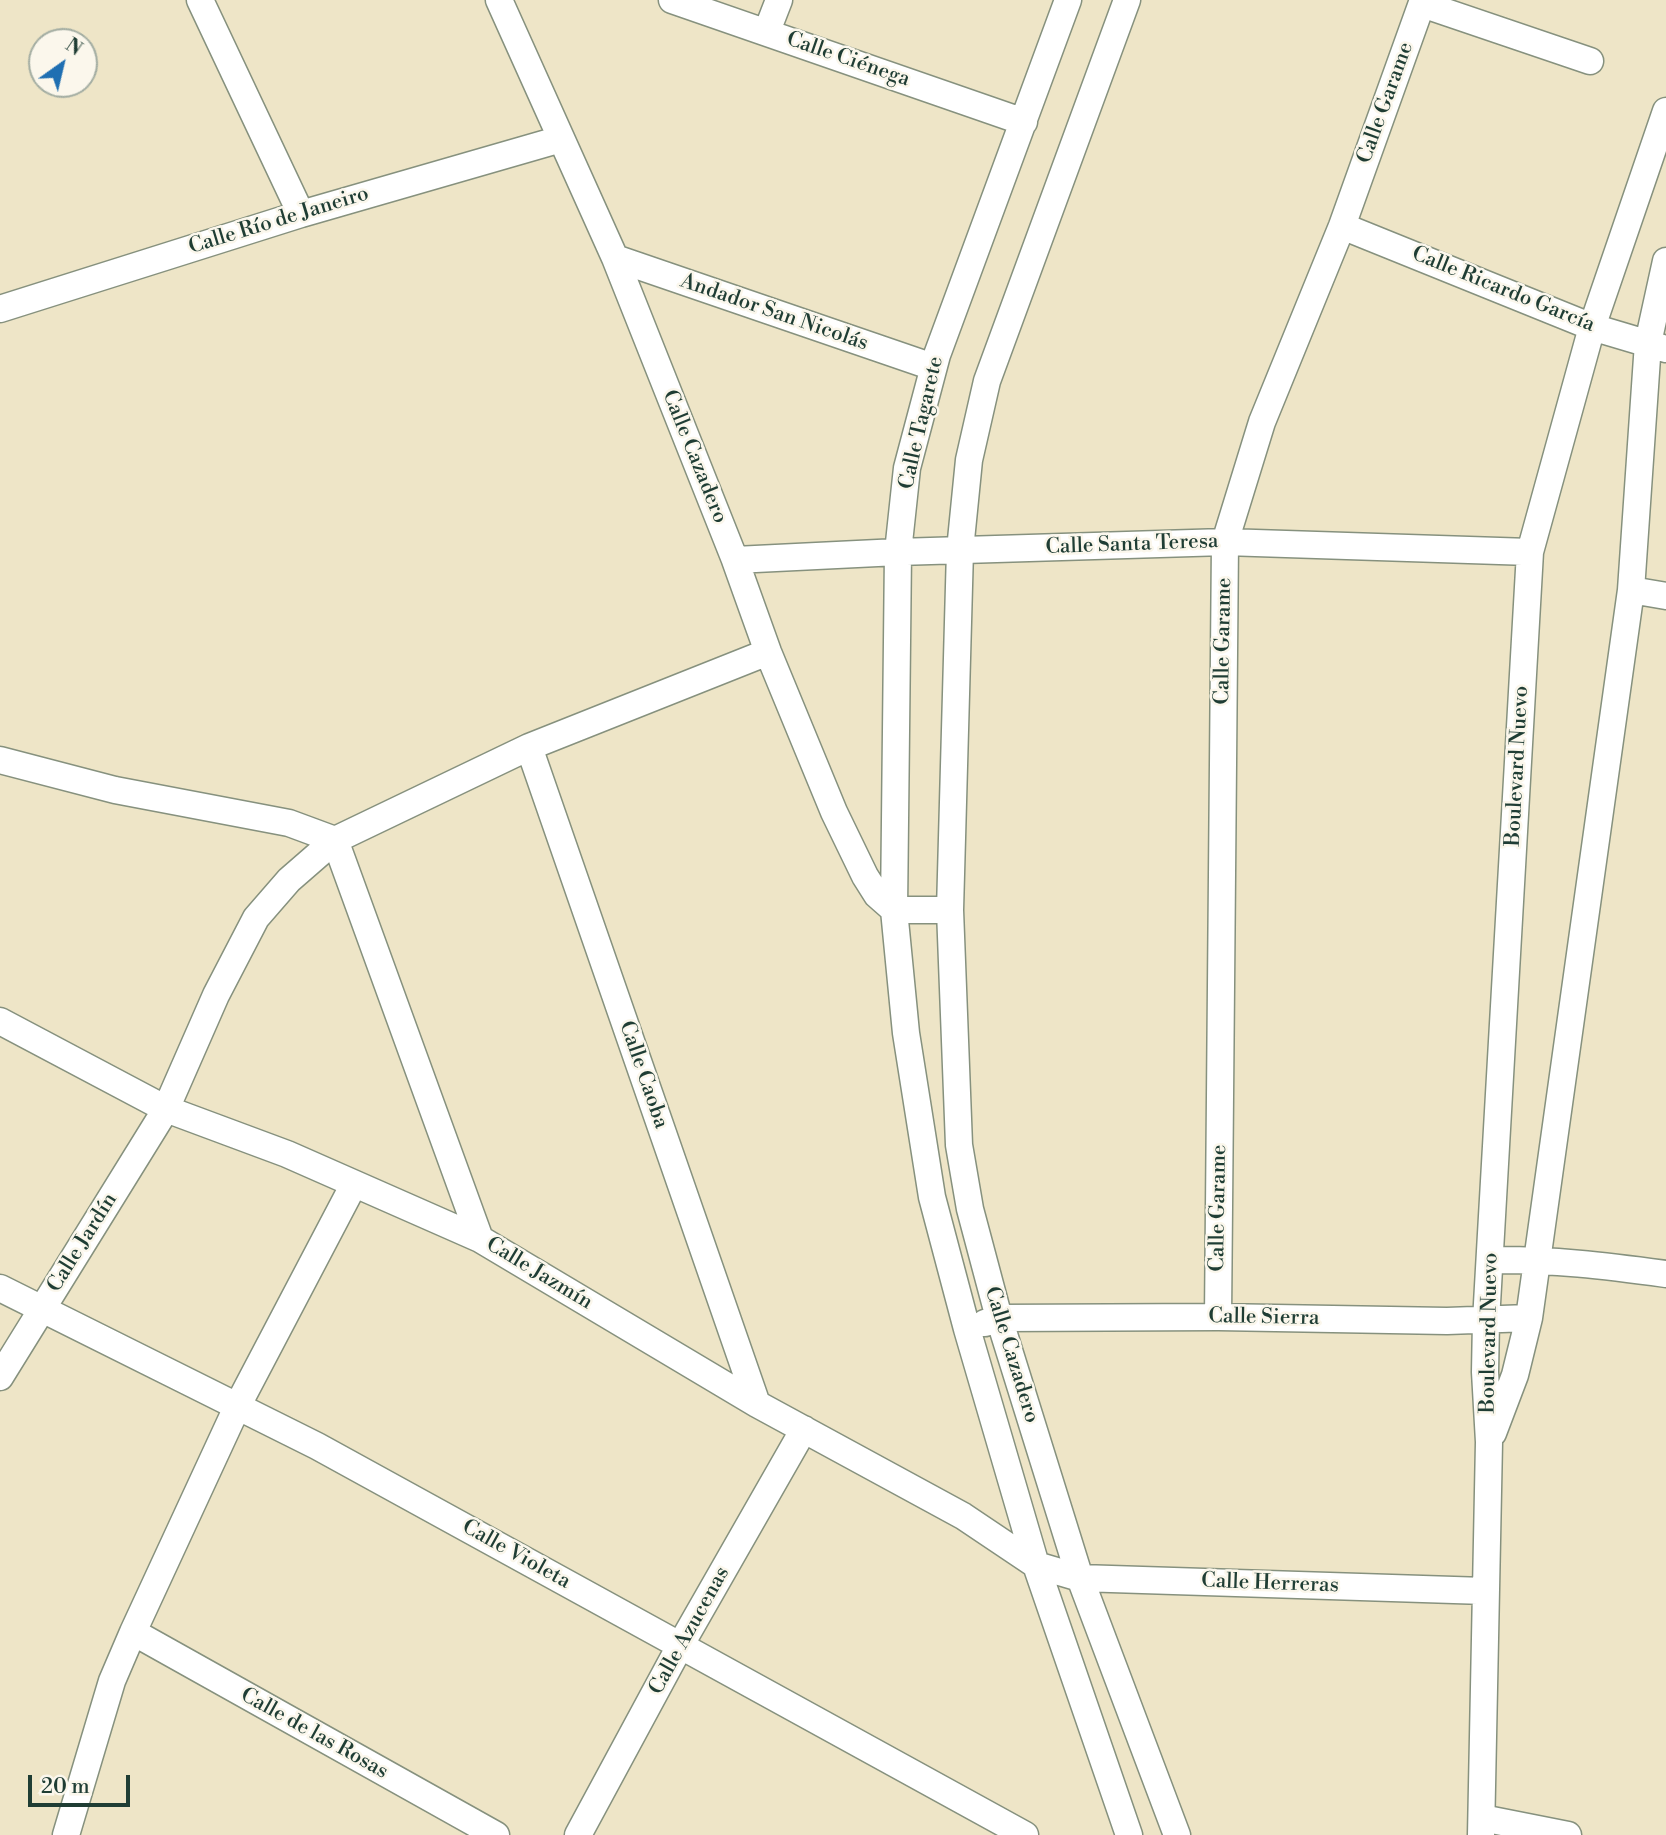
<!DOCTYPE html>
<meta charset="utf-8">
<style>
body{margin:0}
#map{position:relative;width:1666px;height:1835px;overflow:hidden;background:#eee5c7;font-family:"Libre Bodoni",serif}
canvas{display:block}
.north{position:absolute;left:28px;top:28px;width:70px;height:70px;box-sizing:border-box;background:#fbf7ec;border:2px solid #a3ada2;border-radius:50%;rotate:34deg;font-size:19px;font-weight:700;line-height:28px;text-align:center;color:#1f3d34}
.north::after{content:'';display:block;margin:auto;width:24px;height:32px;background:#1f6fb2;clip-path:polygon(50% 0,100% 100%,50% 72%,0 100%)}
.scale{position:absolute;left:28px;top:1775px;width:102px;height:32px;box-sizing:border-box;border:4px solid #1f3d34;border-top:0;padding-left:9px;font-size:21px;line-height:24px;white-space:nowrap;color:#1f3d34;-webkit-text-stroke:5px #fbf7ec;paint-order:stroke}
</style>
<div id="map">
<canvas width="1666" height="1835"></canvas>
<div class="north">N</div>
<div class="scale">20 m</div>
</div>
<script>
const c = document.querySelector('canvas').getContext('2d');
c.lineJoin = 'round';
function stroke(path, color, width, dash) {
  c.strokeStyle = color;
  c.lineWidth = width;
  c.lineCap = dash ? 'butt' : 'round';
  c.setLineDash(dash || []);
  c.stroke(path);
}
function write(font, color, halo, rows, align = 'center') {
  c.font = font + ' "Libre Bodoni",serif';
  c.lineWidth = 5;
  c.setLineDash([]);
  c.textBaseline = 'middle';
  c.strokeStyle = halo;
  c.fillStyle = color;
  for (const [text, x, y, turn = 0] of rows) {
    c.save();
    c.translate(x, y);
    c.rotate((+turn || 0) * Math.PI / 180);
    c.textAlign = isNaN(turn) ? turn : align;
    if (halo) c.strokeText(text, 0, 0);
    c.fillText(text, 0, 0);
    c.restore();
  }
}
const minor = new Path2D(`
 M200,0L301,214
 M499,0L615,258L735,560L768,652L834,812L865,876L877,895L894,910H950
 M672,0L1024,122
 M1068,0L937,355L907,468L898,552L894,910L906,1033L932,1197L967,1329L1036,1565L1129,1835
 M1127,0L987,381L969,460L960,550L950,910L959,1145L970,1209L999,1318L1080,1578L1177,1835
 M1422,4L1590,61
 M767,31L779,0
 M1342,226L1592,327L1666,349
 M615,258L933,367
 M0,309L301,214L561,139
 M735,560L898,552L1225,542L1530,552
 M1631,590L1666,596
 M529,747L757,1404
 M0,760L115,790L289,823L335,840L480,1239
 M0,1021L166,1109L287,1154L480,1239L757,1404L963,1516L1036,1565L1080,1578L1485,1591
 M1490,1260C1550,1259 1607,1266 1666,1274
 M0,1288L317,1446L1025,1835
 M1218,1317L1225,542L1262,422L1342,226L1423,0
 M985,1323L999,1318L1218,1317L1447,1321L1529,1318
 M0,1377L166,1109L216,995L256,918L289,880L335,840L529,747L768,652
 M1493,1433L1515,1375L1529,1318L1631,590L1648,343L1666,261
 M133,1632L496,1835
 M1482,1818L1568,1835
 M66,1835L112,1681L133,1632L238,1405L354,1184
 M578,1835L680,1646L804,1429
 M1481,1835L1489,1442L1485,1372L1486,1321L1530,552L1592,327L1666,111`);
stroke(minor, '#86917e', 29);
stroke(minor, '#fff', 26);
write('21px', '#1f3d34', '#fbf7ec', [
 ["Calle Ciénega",848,60,19],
 ["Calle Garame",1386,103,-70],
 ["Calle Río de Janeiro",279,221,-17],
 ["Calle Ricardo García",1503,290,22],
 ["Andador San Nicolás",774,313,19],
 ["Calle Tagarete",922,423,-77],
 ["Calle Cazadero",694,457,68],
 ["Calle Santa Teresa",1132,545,-2],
 ["Calle Garame",1224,641,-89],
 ["Boulevard Nuevo",1518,766,-87],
 ["Calle Caoba",643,1075,71],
 ["Calle Garame",1219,1208,-89],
 ["Calle Jardín",83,1243,-58],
 ["Calle Jazmín",539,1274,31],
 ["Calle Sierra",1264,1318,1],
 ["Boulevard Nuevo",1490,1333,-89],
 ["Calle Cazadero",1011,1355,73],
 ["Calle Violeta",516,1555,29],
 ["Calle Herreras",1270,1584,2],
 ["Calle Azucenas",690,1631,-61],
 ["Calle de las Rosas",314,1734,29]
]);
</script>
